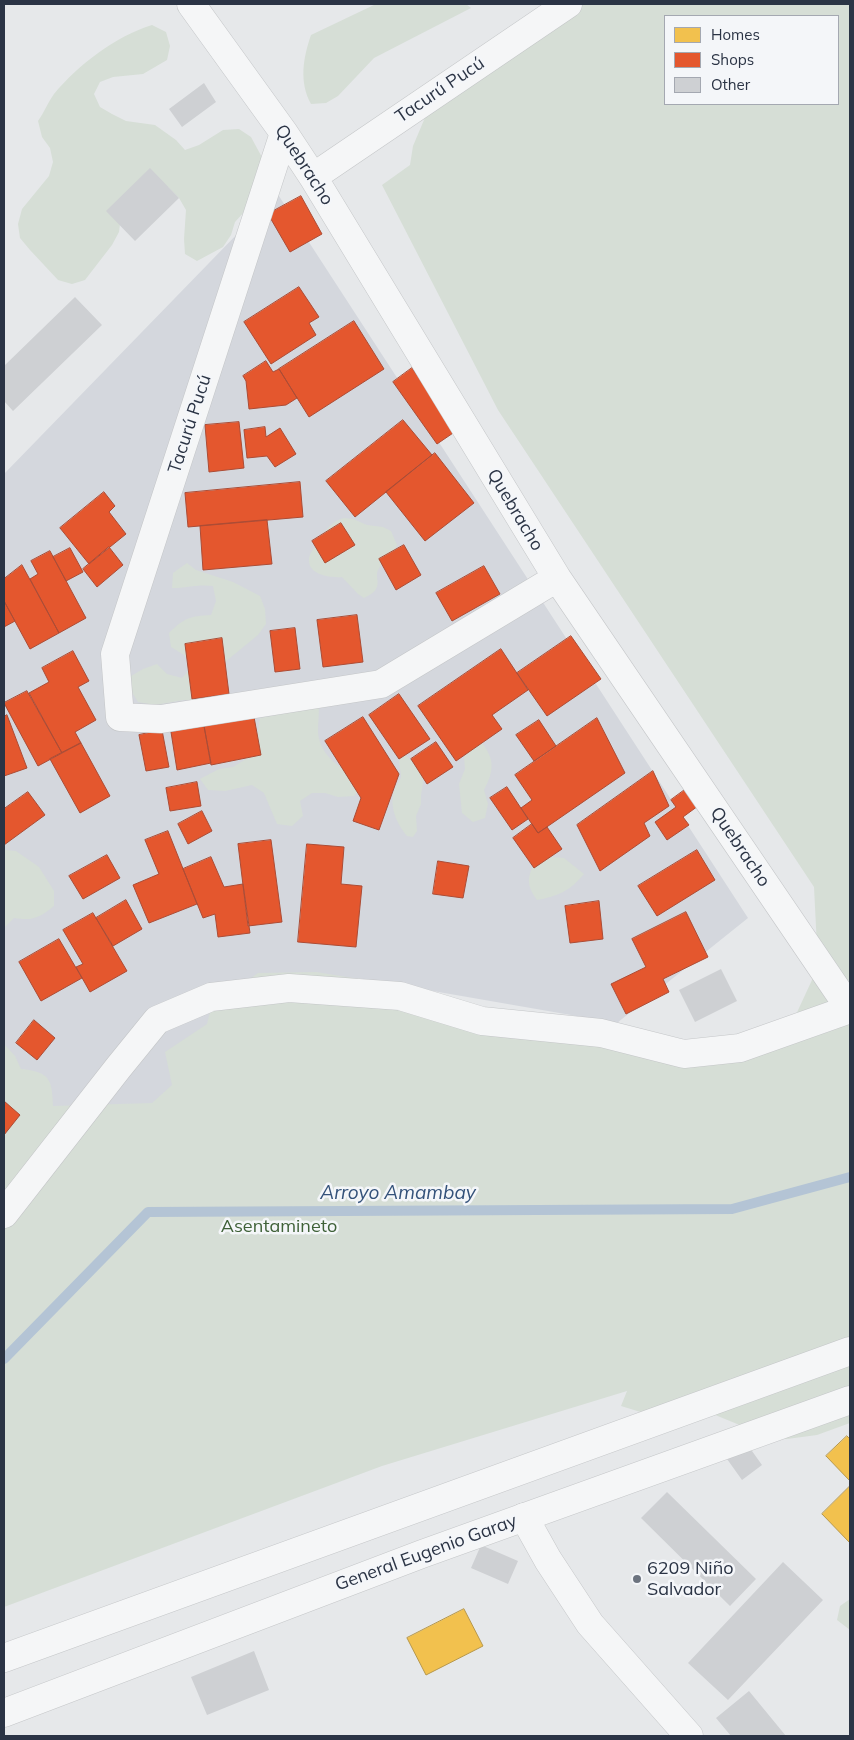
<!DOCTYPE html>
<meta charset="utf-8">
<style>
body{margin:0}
#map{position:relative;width:854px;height:1740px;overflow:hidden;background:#e6e8ea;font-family:Mulish,sans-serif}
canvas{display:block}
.frame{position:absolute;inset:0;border:5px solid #2b3445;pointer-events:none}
.legend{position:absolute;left:664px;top:15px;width:175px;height:90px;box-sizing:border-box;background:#f4f6f9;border:1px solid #a4a8b1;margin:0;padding:6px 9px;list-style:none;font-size:15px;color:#2b3445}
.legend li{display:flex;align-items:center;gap:10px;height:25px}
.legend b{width:25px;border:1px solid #a4a8b1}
</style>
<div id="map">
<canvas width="854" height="1740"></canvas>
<div class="frame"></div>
<ul class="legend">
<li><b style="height:14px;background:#f2c14e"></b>Homes</li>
<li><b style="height:14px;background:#e4572e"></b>Shops</li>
<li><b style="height:14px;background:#ced0d3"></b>Other</li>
</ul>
</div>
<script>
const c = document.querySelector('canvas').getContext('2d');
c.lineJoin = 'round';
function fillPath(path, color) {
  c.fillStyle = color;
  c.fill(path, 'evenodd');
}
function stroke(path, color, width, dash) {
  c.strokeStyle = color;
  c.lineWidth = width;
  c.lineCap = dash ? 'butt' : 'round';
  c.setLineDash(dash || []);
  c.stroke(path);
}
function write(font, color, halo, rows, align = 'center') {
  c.font = font + ' Mulish,sans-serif';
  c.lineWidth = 5;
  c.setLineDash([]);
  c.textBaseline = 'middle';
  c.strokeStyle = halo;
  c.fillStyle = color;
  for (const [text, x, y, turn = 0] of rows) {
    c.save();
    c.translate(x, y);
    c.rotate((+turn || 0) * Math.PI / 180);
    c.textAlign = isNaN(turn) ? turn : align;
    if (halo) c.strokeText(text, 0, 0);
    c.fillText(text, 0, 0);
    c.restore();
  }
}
fillPath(new Path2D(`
 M277,193L748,918L617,1023L358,978L4,1263V474Z`), '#d4d7dd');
fillPath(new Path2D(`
 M376,4H466L471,8L374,58L338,96L326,103L311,104C299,82 303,58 311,35Z
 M553,4H850V1423L817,1435L787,1439L759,1433L708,1412L647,1414L621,1406L627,1391L382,1466L4,1607V1044L15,1056L21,1069C50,1072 52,1079 53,1106L152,1103L172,1085L165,1052L207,1024L211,1008L258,973L316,972L378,982L678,1061L793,1021L818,967L814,887L498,410L382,185L410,165L413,146L435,94ZM665,16H838V104H665Z
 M152,25L166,32L170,46L167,60L143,74L113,77L100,82L94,94L100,107L112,114L126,121L155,125L176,140L185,150L199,145L223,130L239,129L251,137L264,161L254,201L235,222L231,235L223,247L197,261L185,254L184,239L186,210L179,198L168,187L121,217L119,232L112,245L85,280L72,284L58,280L30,250L20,238L18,224L22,209L49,176L53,162L50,148L42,137L38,121C44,113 48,102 54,94C78,65 116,36 152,25Z
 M344,518L353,519L367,525L383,527L391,531L397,545C393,555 383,560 378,570C375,576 380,582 376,589C374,593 369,595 364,598L358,594L342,577C330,578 307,575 309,558C310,552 316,546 319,541C326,530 331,521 344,518Z
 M187,563L196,570L233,582L260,596L265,609L266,624L258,635L225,662L223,688L214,699L200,701L184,700L155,705L138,702L130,689L131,676L143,669L157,664L167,674L182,678L192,666L184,655L171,647L169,633C184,618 190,616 211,615L216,601L213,586C198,584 187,588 172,588L173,573Z
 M289,703L319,704C319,714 318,723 318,732C320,759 345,770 365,782L354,796L338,797L325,793H312L300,801L303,816L292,826L277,824L264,793L252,785L225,791L208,790L200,779L219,769L233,767L246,759L256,746L260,718L276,715Z
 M482,743C495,760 494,771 484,790L488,804L485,818L473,822L462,813L459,784L465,769L464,757L468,751Z
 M405,755L416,764L424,777L421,795V804L416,816L417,831L413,837L407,836C397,824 389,807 394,791C395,786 400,782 401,777C401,771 399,766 399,760Z
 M4,850L16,851L39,867L54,891V906C39,918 33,921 14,918L4,928Z
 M550,857L564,858L584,874C570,891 558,896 537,900C526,884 527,878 535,862Z
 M850,1599V1630L837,1620L840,1606Z`), '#d6ded6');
const homes = new Path2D(`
 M847,1436L850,1439V1481L826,1456Z
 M850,1486V1543L822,1514Z
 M464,1609L483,1646L426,1675L407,1638Z`);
fillPath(homes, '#f2c14e');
stroke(homes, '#b6974b', 1);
const shops = new Path2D(`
 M301,196L322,234L290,252L268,214Z
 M299,287L319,317L309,323L316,335L271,364L244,322Z
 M354,321L384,369L309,417L279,369Z
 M266,361L273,372L279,369L297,398L286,405L249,409L246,381L243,376Z
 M412,368L456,431L437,444L393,382Z
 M403,420L432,455L355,517L326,481Z
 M239,422L244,468L209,472L205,425Z
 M265,427L266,437L280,428L296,454L275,467L267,456L247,458L244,430Z
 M435,453L474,503L425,541L386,492Z
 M300,482L303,517L188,527L185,493Z
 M104,492L115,506L109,512L126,534L89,564L60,528Z
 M267,520L272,564L203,570L200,526Z
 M341,523L355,545L325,563L312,541Z
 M404,545L421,575L396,590L379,559Z
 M109,547L123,565L97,587L83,569Z
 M70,548L83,572L66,581L53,557Z
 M50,551L86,618L59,633L30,579L38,574L31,561Z
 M22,565L59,633L30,649L4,601V579Z
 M484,566L500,594L452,621L436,593Z
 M4,601L15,621L4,627Z
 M357,615L363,662L323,667L317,620Z
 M295,628L300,669L275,672L270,631Z
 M571,636L601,679L547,716L517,673Z
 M222,638L229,694L192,699L185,644Z
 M501,649L528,690L492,715L502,729L456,761L418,706Z
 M73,651L89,681L78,687L96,720L75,732L81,743L62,753L29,693L49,682L42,668Z
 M27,691L62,753L38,766L4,703Z
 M399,694L430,739L399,759L369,715Z
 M7,715L27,768L4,776V717Z
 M254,717L261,755L211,765L204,726Z
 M363,717L399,774L379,830L353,821L361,798L325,741Z
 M597,718L625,773L538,833L521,808L532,800L515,775Z
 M539,720L556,746L534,761L516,735Z
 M204,726L211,763L177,770L171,732Z
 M162,730L169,767L146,771L139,735Z
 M436,742L453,767L427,784L411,759Z
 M81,743L110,796L80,813L50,759Z
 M653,771L669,806L644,823L650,836L600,871L577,825Z
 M197,782L201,806L170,811L166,788Z
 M507,787L528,819L512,830L490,798Z
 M686,789L698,806L683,817L689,825L667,840L655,822L676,807L671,800Z
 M28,792L45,815L4,845V809Z
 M202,811L212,831L188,844L178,824Z
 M532,824L538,833L547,827L562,849L534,868L513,838Z
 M168,831L197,904L149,923L133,885L159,874L145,840Z
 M271,840L282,922L248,926L238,844Z
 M307,844L344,847L341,884L362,886L356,947L298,942Z
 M697,850L715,880L657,916L638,886Z
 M107,855L120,878L83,899L69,876Z
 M211,857L224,887L243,884L250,933L218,937L215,914L203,918L183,869Z
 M438,861L469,866L463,898L433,894Z
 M126,900L142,929L113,946L96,918Z
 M599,901L603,939L570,943L565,906Z
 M686,912L708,957L663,979L669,992L626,1014L611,984L646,967L632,939Z
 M93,913L127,971L90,992L76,967L83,964L63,930Z
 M59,939L82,978L41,1001L19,962Z
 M34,1020L55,1038L37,1060L16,1043Z
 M4,1101L20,1115L4,1135Z`);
fillPath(shops, '#e4572e');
stroke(shops, '#ac4c35', 1);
stroke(new Path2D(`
 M4,1359L148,1212L732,1209L850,1177`), '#b4c4d5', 10);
fillPath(new Path2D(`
 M204,83L216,102L182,127L169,109Z
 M150,168L179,198L135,241L106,211Z
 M75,297L102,325L13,411L4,401V366Z
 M721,969L737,1001L695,1022L679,990Z
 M747,1444L762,1465L742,1480L727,1459Z
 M667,1492L756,1579L730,1606L641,1518Z
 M481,1545L518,1561L508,1584L471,1568Z
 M783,1562L823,1600L728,1700L688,1663Z
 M254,1651L269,1690L207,1715L191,1677Z
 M749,1691L786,1736H731L716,1718Z`), '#ced0d3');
const minor = new Path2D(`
 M191,4L284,133L313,177L557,578L850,1009
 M284,133L115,654L120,717L161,719L381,684L557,578
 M313,177L568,4
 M4,1214L118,1068L157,1020L211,997L289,988L400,996L482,1021L601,1033L684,1054L740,1048L850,1009
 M524,1517L548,1560L590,1624L689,1736`);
const tertiary = new Path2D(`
 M4,1658L850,1351
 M4,1713L422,1554L850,1400`);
stroke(minor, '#c4c6c8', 29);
stroke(tertiary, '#c4c6c8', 29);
stroke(minor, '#f5f6f7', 28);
stroke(tertiary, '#f5f6f7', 28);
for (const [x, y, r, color] of [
 [637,1579,5,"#6c737f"]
]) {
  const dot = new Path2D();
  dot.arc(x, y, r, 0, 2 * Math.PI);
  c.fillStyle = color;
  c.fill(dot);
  stroke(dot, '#f4f6f9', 2);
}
write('18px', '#2b3445', '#f4f6f9', [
 ["Tacurú Pucú",440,90,-34],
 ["Quebracho",304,165,57],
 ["Tacurú Pucú",190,424,-72],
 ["Quebracho",515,510,59],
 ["Quebracho",740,847,56],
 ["General Eugenio Garay",426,1553,-20]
]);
write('18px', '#3f6138', '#f4f6f9', [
 ["Asentamineto",279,1227]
]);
write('18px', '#2b3445', '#f4f6f9', [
 ["6209 Niño",647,1569],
 ["Salvador",647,1590]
], 'left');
write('italic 19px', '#34527a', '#f4f6f9', [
 ["Arroyo Amambay",398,1193]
]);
</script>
